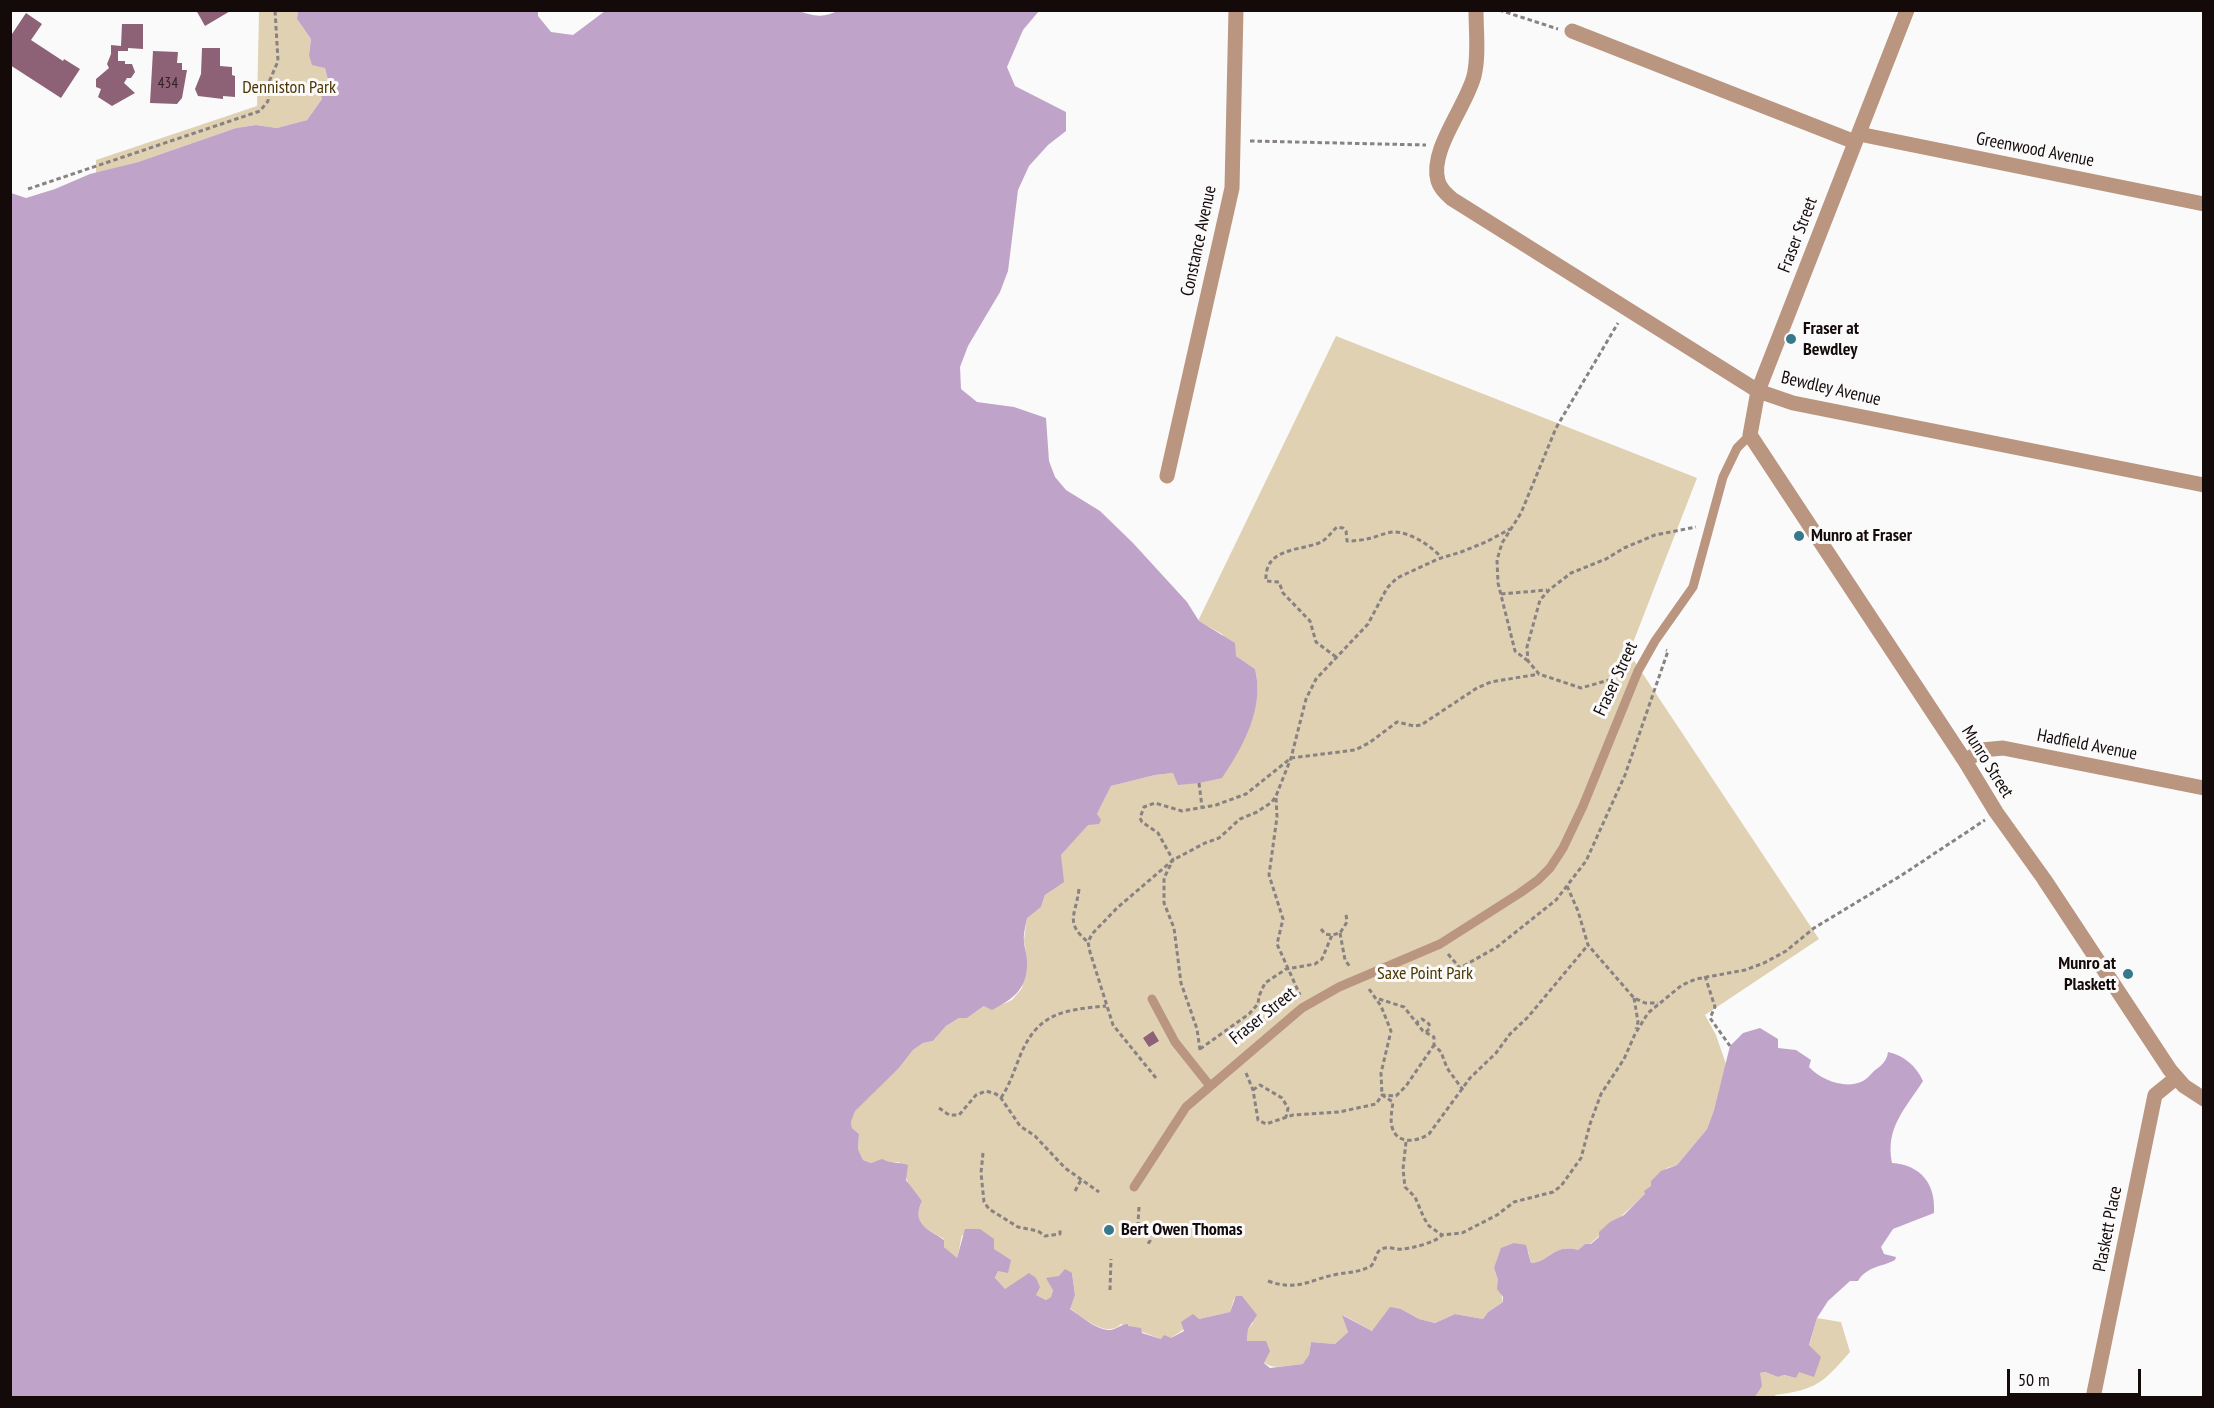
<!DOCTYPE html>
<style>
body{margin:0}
#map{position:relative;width:2214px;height:1408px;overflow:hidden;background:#fafafa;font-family:"PT Sans Narrow",sans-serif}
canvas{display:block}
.frame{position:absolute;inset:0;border:12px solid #150a0a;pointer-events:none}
.scale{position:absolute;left:2007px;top:1369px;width:134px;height:27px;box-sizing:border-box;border:3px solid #150a0a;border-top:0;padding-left:8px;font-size:18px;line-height:21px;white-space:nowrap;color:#150a0a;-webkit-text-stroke:4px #fafafa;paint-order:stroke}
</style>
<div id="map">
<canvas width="2214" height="1408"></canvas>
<div class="frame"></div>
<div class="scale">50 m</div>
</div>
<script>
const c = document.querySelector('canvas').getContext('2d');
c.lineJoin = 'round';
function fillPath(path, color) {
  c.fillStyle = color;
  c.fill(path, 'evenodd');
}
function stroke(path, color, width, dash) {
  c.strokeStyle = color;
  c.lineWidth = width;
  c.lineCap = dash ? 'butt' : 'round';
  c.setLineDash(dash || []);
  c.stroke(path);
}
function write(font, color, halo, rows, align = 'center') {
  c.font = font + ' "PT Sans Narrow",sans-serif';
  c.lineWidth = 6;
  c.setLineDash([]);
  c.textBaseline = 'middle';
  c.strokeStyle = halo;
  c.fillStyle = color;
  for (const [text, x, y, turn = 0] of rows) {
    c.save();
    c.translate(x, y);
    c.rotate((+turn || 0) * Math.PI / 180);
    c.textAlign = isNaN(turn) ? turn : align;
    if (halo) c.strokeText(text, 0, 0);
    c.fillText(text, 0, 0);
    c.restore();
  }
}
fillPath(new Path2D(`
 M259,11H298L297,19L311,39L309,55L325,68L328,80L322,99L307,120L277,128L256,125L236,128L138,162L96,173V160L257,106Z
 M1336,336L1697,478L1629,653L1819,939L1705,1015L1716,1035L1726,1064L1714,1110L1707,1129L1677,1165L1667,1168L1651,1186L1646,1194L1590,1244H1585L1578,1250C1554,1243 1548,1263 1531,1263L1528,1251L1494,1268L1498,1280L1503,1302L1488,1312L1483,1319L1455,1314L1435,1323L1419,1319L1401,1309L1372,1331L1343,1315L1348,1332L1335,1344L1311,1342L1309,1355L1304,1364C1266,1368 1270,1372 1247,1341L1248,1329L1253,1323L1234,1299L1230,1312L1199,1319L1171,1338L1161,1339L1121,1324C1106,1339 1083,1317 1069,1308L1075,1295L1072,1273L1053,1290L1051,1297L1046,1300L1036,1295L1005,1289L995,1279L1003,1256L994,1249L962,1235L957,1259L944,1247V1239C927,1229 911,1224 922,1201L911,1189L899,1162L891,1163L882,1160L871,1163L863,1160L858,1149L859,1134L852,1128L851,1122L854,1111L899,1068L913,1050L923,1043L933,1041L946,1026L959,1018H967L984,1006L1003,1004L1012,1000L1022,988L1027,959L1024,940L1027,917L1041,907L1045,895L1052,890L1061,855L1097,814L1111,786L1155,775L1173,773L1222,777C1242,747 1265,706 1255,669L1236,656L1222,634L1198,621Z
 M1817,1318L1841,1322L1850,1352C1823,1383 1816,1390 1775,1395L1776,1397L1754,1398L1758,1390L1760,1373L1765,1372L1778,1377L1783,1375L1796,1378L1809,1346Z`), '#e0d1b3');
fillPath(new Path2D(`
 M796,10C812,16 824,19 839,10L1039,11L1023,30L1007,67L1015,86L1066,112V131L1048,145L1029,166L1018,190L1008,271L1000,292L968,346L960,367L961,389L977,402L1014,407L1046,418L1049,461L1055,477L1066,490L1100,511L1133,543L1187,602L1199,621L1235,643L1236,656L1255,669C1265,707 1243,747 1222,778L1199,783L1178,785L1173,773L1155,775L1111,786L1097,814L1101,820L1099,824L1088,825L1061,855L1064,882L1045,895L1041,907L1027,918C1026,925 1023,934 1024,941C1024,947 1027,954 1027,960C1028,988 1015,998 992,1010L984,1006L967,1018H959L946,1026L933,1041L923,1043L913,1050L899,1068L855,1111L851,1122L852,1128L859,1134L858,1149L863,1160L871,1163L882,1159C891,1164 899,1162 908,1165L906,1180L922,1201C911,1224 928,1229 944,1240V1247L957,1258L965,1229H980L994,1239V1249L1011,1260L1008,1273L998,1271L995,1278L1005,1289L1029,1273L1036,1278L1040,1287L1036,1295L1046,1300L1051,1297L1053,1290L1046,1278L1059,1276L1065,1269L1072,1273L1075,1295L1070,1309C1080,1315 1096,1330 1109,1330C1117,1330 1120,1324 1128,1324V1326L1141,1328L1142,1333L1161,1339L1164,1335L1171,1338L1184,1331L1181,1322L1193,1314L1199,1319L1230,1312L1236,1296H1242L1257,1315L1248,1329L1247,1341H1266L1270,1351L1264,1363L1270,1368L1303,1364L1309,1355L1311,1342L1335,1344L1348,1332L1342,1315L1372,1331L1390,1307L1401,1309L1419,1319L1435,1323L1455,1314L1483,1319L1488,1312L1503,1302V1297L1497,1289L1498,1280L1494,1268L1501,1248L1514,1243L1526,1245L1531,1263C1548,1263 1554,1243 1578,1250L1585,1244H1591L1599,1237V1232L1610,1222L1624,1215L1645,1194L1644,1191L1651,1186V1181L1661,1171L1677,1165L1707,1129L1714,1110L1730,1046L1743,1033L1760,1028L1778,1039V1048L1796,1050L1811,1060L1809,1067C1821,1080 1846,1090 1863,1081C1867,1079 1871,1074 1874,1071C1881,1066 1887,1061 1888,1052C1905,1056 1916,1066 1923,1081C1905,1109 1885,1128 1892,1163C1921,1165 1936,1184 1934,1213L1893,1229L1881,1247L1884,1254L1896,1257L1895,1260C1882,1267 1867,1266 1858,1281H1850L1828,1301L1817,1318L1809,1345L1821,1357L1814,1377L1799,1372L1796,1378L1784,1375L1778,1377L1765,1372L1760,1373L1762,1386L1754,1398L11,1397V193L26,198L55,189L90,174L138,162L236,128L256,125L277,128L307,120L322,99L319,85L328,80L325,68L312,65L309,55L311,39L297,19L298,11H538V16L551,32L573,35L605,11Z`), '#bfa3c9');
fillPath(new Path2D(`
 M196,10H232L205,26Z
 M26,13L42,24L31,40L63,61L64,59L80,69L61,98L10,65V37Z
 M122,24H143V49L128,48V51H118V61H125V64H132L135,72L131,78H127L124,83L135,93L112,106L98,97L101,89L96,87V79L109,68L107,64L111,54V45L121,46Z
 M202,48H220V66L232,67V75L235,76V97L223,96V99L198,96L195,89L201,74Z
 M153,51L178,52L177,63H182V70H187L182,98L177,104L150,103Z
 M1153,1031L1159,1041L1149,1047L1143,1038Z`), '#8d6277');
stroke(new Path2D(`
 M1499,10L1558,29
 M1250,141L1426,145
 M28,189L260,111L268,101L269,82L278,61L275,10
 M1501,594L1547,590
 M1336,657L1316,642L1310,621L1283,593L1279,582L1266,581C1264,548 1298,551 1319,543C1327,540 1331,532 1337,527L1343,528L1346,531L1347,541C1355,541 1364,540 1371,538C1379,536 1387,532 1395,532C1412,533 1431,546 1442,558
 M1528,661L1515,651L1498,583L1497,560L1502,543L1521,513L1556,428L1618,323
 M1617,685L1609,680L1581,688L1539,674L1528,661L1527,647L1540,600L1549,590L1571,573L1606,559L1624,548L1655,535L1696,527
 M1199,783L1202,807
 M1276,798L1277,817L1269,875L1283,919L1277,944L1300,995
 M1567,886L1578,911L1588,945L1634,998L1645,1003H1658
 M1079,889C1076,915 1064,922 1088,942
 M1321,929L1325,934L1332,935L1340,933L1347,922L1346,914
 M1340,933L1345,960L1351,968
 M1448,954L1460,968L1497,947L1556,900L1586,861L1625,775L1668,651L1666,650
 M1705,976L1715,1007L1710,1018L1730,1046
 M1369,989L1381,1006L1391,1031L1381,1073L1382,1095L1393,1102C1392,1110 1390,1119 1392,1127C1397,1145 1417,1142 1429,1134L1470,1078L1496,1053L1510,1034L1528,1017L1588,945
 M1634,998L1638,1022L1636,1029
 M1379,999L1404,1007L1423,1031L1434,1037V1045L1441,1052L1447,1068L1463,1090
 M1417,1025L1418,1021L1422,1019L1429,1024L1430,1028L1425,1033
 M1200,1049L1249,1014L1258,1004L1259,996L1265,983L1286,969L1315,964L1322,959L1332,935
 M1200,1050L1197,1029L1181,983L1174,928L1164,903V878L1173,860L1158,833L1142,822L1140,818L1144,807L1155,803L1182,811L1216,805L1246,794L1291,758L1355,750L1369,743L1397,722L1414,726L1421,725L1477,688L1491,682L1539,674
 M1246,1073L1253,1090L1258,1120L1266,1124L1293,1115L1339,1112L1376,1104L1382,1095L1396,1096L1406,1086L1434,1045
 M1156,1078L1113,1025L1090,952L1088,942L1092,934L1117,908L1173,860L1205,843L1219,838L1240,819L1257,812L1272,802L1276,796L1291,758L1306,699L1316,679L1368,624L1387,588L1397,578L1438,559L1461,552L1486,542L1512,528
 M1253,1090L1260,1085L1282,1098L1288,1108L1286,1117
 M1001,1098C1010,1084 1014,1071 1020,1056C1038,1012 1064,1010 1106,1006
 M939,1108L949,1115H959L976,1095L986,1091L996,1094L1001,1098L1020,1126L1035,1136L1065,1168L1099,1192
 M1406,1142L1403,1169L1405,1187L1415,1197L1424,1218L1429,1226L1442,1235
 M983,1153L981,1173L984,1202L989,1209L1018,1227L1038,1231L1045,1236L1060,1234V1228
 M1075,1191L1081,1180
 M1139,1207L1138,1223L1149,1234L1150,1241L1147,1245
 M1268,1281C1297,1292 1311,1279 1338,1274C1351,1272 1360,1272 1371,1266C1376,1261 1375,1254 1380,1250C1387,1245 1395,1250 1403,1249C1413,1248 1437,1242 1442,1235L1462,1233L1497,1215L1514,1202L1553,1192L1561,1186L1581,1158L1590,1124L1601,1094L1624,1059L1635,1034L1648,1013L1682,985L1696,979L1745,970L1764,963L1786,951L1814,928L1902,875L1985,820
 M1110,1290L1111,1259`), '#888282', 3, [4.5, 3]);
stroke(new Path2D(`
 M1152,999L1175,1042L1210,1086
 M1134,1187L1186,1107L1302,1008L1339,987L1440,944L1520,893L1538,880L1550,868L1563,848L1583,806L1638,671L1655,641L1693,587L1723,477L1737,448L1750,435`), '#ba957f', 9);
stroke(new Path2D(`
 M1907,10L1758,391L1750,435L1965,761L1996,812L2044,879L2170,1070L2184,1086L2204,1099
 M1572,31L1855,142
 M1859,134L2204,204
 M1758,391L1793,403L2204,485
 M1167,476L1232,188L1236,10
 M1965,761L1982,750L2003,748L2204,788
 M2093,1398L2155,1095L2176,1078`), '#ba957f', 15);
stroke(new Path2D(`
 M1476,10C1476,32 1479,55 1474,76C1466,107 1429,150 1438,181C1440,188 1446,194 1452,199L1758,391`), '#ba957f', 15);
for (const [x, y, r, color] of [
 [1791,339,6,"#38788c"],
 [1799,536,6,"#38788c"],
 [2128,974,6,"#38788c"],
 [1109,1230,6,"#38788c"]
]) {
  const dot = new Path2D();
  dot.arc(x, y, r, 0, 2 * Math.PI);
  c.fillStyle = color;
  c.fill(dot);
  stroke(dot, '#fafafa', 2);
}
write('15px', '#332025', null, [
 ["434",168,84]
]);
write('18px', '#4c3600', '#fafafa', [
 ["Denniston Park",289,88],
 ["Saxe Point Park",1425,974]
]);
write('18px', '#150a0a', '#fafafa', [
 ["Greenwood Avenue",2035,150,11],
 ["Fraser Street",1798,235,-69],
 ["Constance Avenue",1199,241,-78],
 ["Bewdley Avenue",1831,389,13],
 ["Fraser Street",1616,679,-65],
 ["Hadfield Avenue",2087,745,11],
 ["Munro Street",1987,762,58],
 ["Fraser Street",1263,1016,-39],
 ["Plaskett Place",2108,1229,-79]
]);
write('bold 18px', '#150a0a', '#fafafa', [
 ["Fraser at",1803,329],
 ["Bewdley",1803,350],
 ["Munro at Fraser",1811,536],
 ["Munro at",2116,964,"right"],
 ["Plaskett",2116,985,"right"],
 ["Bert Owen Thomas",1121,1230]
], 'left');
</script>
